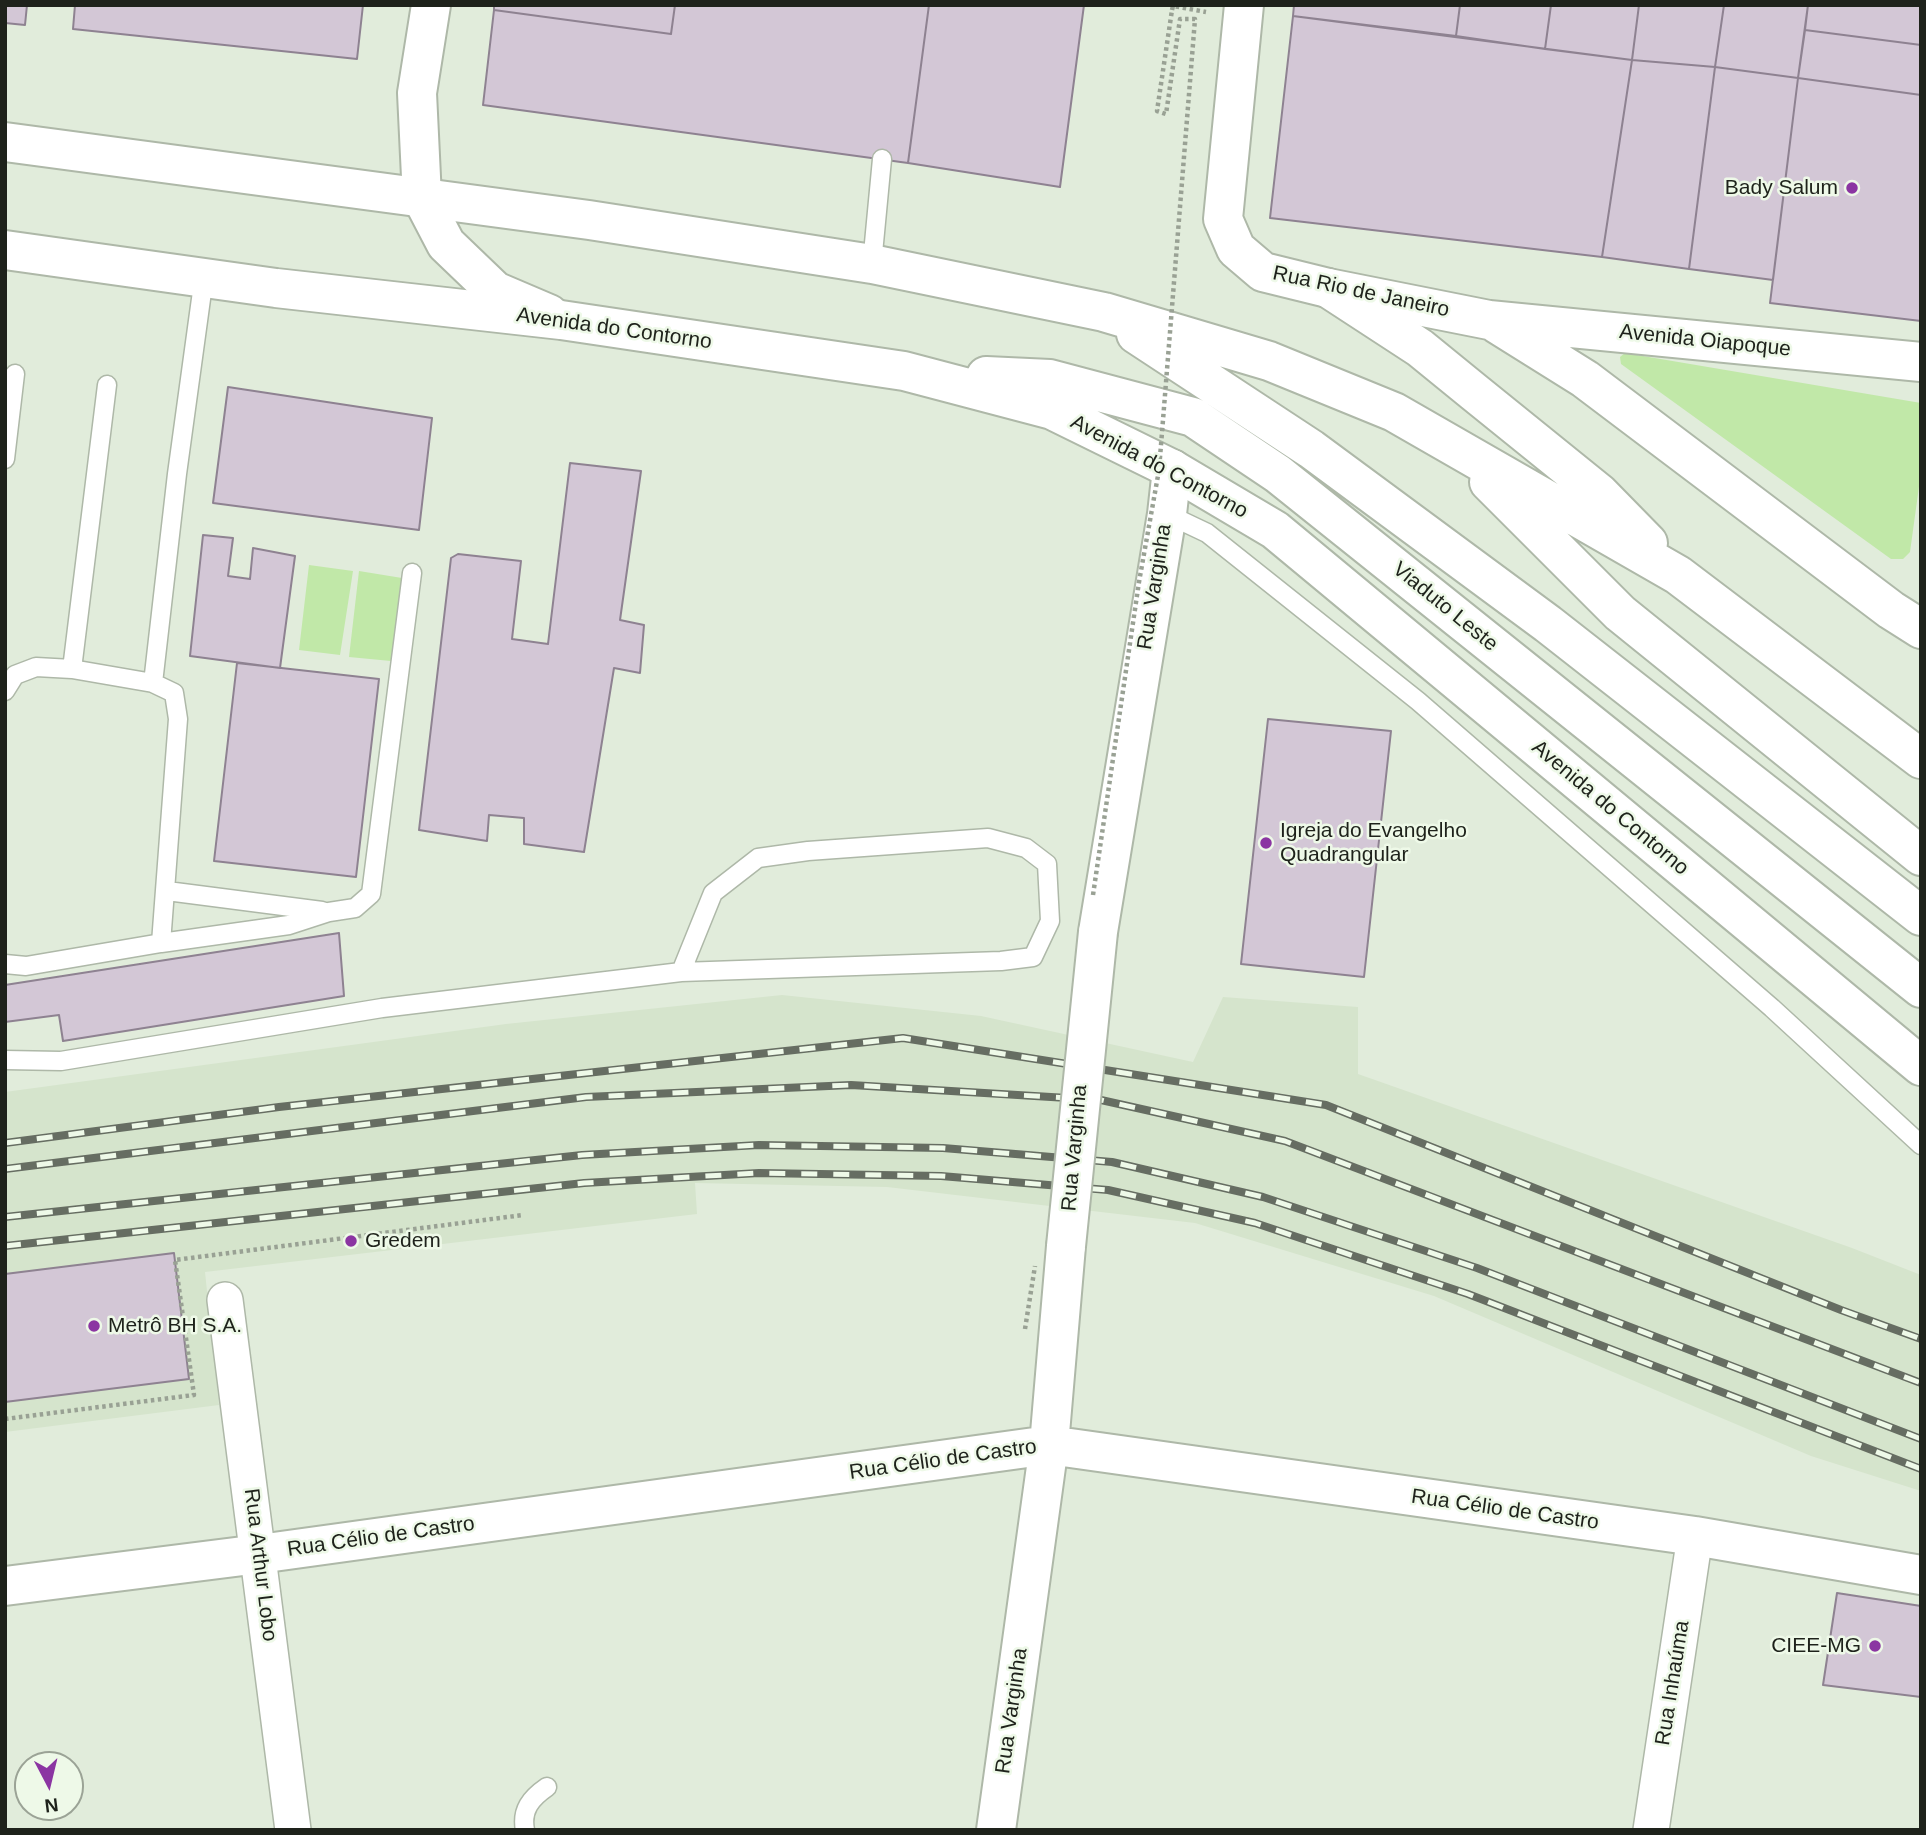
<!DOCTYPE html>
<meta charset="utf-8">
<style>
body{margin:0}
#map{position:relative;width:1926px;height:1835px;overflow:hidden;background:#e1ecdb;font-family:Arial,sans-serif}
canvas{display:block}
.frame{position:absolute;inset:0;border:7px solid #1e221b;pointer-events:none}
.north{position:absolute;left:14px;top:1751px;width:70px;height:70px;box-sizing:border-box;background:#eef9e8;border:2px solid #9ba396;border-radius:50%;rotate:173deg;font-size:19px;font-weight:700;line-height:28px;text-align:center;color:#1e221b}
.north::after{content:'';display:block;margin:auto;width:24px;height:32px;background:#8b35a2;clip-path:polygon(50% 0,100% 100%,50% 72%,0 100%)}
</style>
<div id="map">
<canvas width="1926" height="1835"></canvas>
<div class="frame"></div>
<div class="north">N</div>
</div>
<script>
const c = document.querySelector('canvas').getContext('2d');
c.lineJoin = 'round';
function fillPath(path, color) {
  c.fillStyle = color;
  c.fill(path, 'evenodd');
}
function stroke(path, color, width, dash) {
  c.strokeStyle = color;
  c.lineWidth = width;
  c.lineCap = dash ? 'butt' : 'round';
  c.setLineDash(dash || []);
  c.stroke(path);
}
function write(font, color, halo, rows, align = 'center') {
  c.font = font + ' Arial,sans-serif';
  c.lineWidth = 5;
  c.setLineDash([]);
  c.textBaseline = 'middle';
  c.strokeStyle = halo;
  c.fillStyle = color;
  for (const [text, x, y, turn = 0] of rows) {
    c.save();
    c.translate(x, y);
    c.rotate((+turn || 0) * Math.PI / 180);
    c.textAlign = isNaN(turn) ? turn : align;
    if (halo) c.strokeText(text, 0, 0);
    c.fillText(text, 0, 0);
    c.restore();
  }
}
fillPath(new Path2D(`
 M782,995L981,1016L1193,1062L1223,997L1358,1007V1074L1852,1248L1921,1275V1491L1811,1456L1434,1296L1195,1223L887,1187L695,1183L697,1214L205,1272L219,1405L5,1432V1092L506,1024Z`), '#d5e4cc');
fillPath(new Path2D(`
 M1625,353L1921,403V472L1910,552L1903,559H1891L1621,364L1620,357Z
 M309,565L353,571L340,655L299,650Z
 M359,571L402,578L391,661L349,657Z`), '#c1e8a8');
const building = new Path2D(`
 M5,5H27L25,25L5,23Z
 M75,5H363L357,59L73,29Z
 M494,5H675L671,34L494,10Z
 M675,5H929L908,163L483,105L494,10L671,34Z
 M929,5H1084L1060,187L908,163Z
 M1294,5H1460L1456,36L1293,16Z
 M1460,5H1551L1545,49L1456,36Z
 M1551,5H1639L1632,60L1545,49Z
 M1639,5H1724L1715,67L1632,60Z
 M1724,5H1808L1798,78L1715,67Z
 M1808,5H1921V45L1805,30Z
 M1293,16L1632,60L1602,257L1270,218Z
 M1805,30L1921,45V95L1798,78Z
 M1632,60L1715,67L1689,269L1602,257Z
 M1715,67L1798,78L1773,280L1689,269Z
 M1798,78L1921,95V321L1770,303Z
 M228,387L432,418L419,530L213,503Z
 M570,463L641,471L620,620L644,625L640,673L614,668L584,852L524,844V818L489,815L487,841L419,830L451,558L458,554L521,561L512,639L548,644Z
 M203,535L233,538L228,576L250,579L253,548L295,556L280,668L190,656Z
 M237,663L379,679L356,877L214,861Z
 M1268,719L1391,731L1364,977L1241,964Z
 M339,933L344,996L63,1041L59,1015L5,1022V985Z
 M174,1253L189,1379L5,1402V1274Z
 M1837,1593L1921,1606V1697L1823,1685Z`);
fillPath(building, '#d3c7d6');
stroke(building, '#8e8291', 2);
const service = new Path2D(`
 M872,264L882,159
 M5,459L15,374
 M1167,514L1207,533L1418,701L1772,1008L1921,1145
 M72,669L107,385
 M153,683L177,474L204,277
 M5,691L15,675L36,667L72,669L153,683L174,693L178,719L161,943L26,966L5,964
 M167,891L322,911
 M161,943L289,925L329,912L355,908L371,894L412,573
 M5,1060L61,1061L382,1008L681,972L1001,961L1033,957L1050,921L1047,864L1026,848L988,838L808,851L758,858L713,893L681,972
 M525,1830C521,1810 531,1798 547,1787`);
const minor = new Path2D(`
 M225,1300L293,1830
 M1651,1830L1695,1536`);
const tertiary = new Path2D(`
 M431,5L417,93L422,198L446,244L495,291L549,314
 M1244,5L1223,219L1236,249L1263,272L1328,288L1489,320L1921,362
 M1497,324L1585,379L1891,610L1921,629
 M1098,932L1167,514L1172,469
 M5,1586L259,1554L1049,1445L1695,1536L1921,1575
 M996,1830L1049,1445L1066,1246`);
const primary = new Path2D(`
 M5,142L589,220L872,264L1104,312L1269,361L1394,412L1678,575L1921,759
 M5,250L276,288L561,320L904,371L1052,410L1172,469L1275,530L1921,1066
 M1328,288L1420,348L1474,392L1599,493L1648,543
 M1136,334L1311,449L1548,624L1921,916
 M986,376L1050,379L1193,417L1278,474L1921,988
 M1489,482L1620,613L1921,856`);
stroke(service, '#aeb8a8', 21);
stroke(minor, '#aeb8a8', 38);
stroke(tertiary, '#aeb8a8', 42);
stroke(primary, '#aeb8a8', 42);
stroke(new Path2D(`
 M1172,10L1173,6L1206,12
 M5,1419L194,1395L175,1260L523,1215`), '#99a194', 4.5, [3.5, 3.5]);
stroke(service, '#fff', 18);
stroke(minor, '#fff', 35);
stroke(tertiary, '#fff', 38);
stroke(primary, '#fff', 38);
const rail = new Path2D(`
 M5,1143L279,1107L903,1038L1326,1105L1841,1310L1921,1339
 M5,1169L586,1097L851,1085L1101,1100L1285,1141L1921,1383
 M5,1217L582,1155L759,1145L943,1148L1112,1162L1263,1197L1477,1268L1921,1439
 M5,1246L584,1183L759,1173L941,1176L1108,1190L1255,1223L1468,1294L1921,1469`);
stroke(rail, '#666d62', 8);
stroke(rail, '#eef9e8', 5, [16]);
const tertiaryBridge = new Path2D(`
 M1066,1246L1098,932`);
stroke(tertiaryBridge, '#aeb8a8', 42, []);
stroke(new Path2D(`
 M1093,895L1139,582L1159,470L1195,19H1180L1166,114L1157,111L1172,10
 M1025,1329L1035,1266`), '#99a194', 4.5, [3.5, 3.5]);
stroke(tertiaryBridge, '#fff', 38);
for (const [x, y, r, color] of [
 [1852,188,7,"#8b35a2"],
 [1266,843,7,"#8b35a2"],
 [351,1241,7,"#8b35a2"],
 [94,1326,7,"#8b35a2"],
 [1875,1646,7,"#8b35a2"]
]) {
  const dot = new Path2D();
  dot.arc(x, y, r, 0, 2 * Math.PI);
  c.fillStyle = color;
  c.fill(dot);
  stroke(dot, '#eef9e8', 2.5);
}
write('21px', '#1e221b', '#eef9e8', [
 ["Bady Salum",1838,188,"right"],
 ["Igreja do Evangelho",1280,831],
 ["Quadrangular",1280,855],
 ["Gredem",365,1241],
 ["Metrô BH S.A.",108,1326],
 ["CIEE-MG",1861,1646,"right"]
], 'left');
write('21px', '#1e221b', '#eef9e8', [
 ["Rua Rio de Janeiro",1361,292,12],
 ["Avenida do Contorno",614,329,8],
 ["Avenida Oiapoque",1705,341,6],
 ["Avenida do Contorno",1159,467,28],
 ["Rua Varginha",1155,587,-81],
 ["Viaduto Leste",1445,607,39],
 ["Avenida do Contorno",1610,808,40],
 ["Rua Varginha",1075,1148,-85],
 ["Rua Célio de Castro",943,1460,-8],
 ["Rua Célio de Castro",1505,1510,8],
 ["Rua Célio de Castro",381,1537,-8],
 ["Rua Arthur Lobo",260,1565,83],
 ["Rua Inhaúma",1673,1683,-81],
 ["Rua Varginha",1012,1711,-82]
]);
</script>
